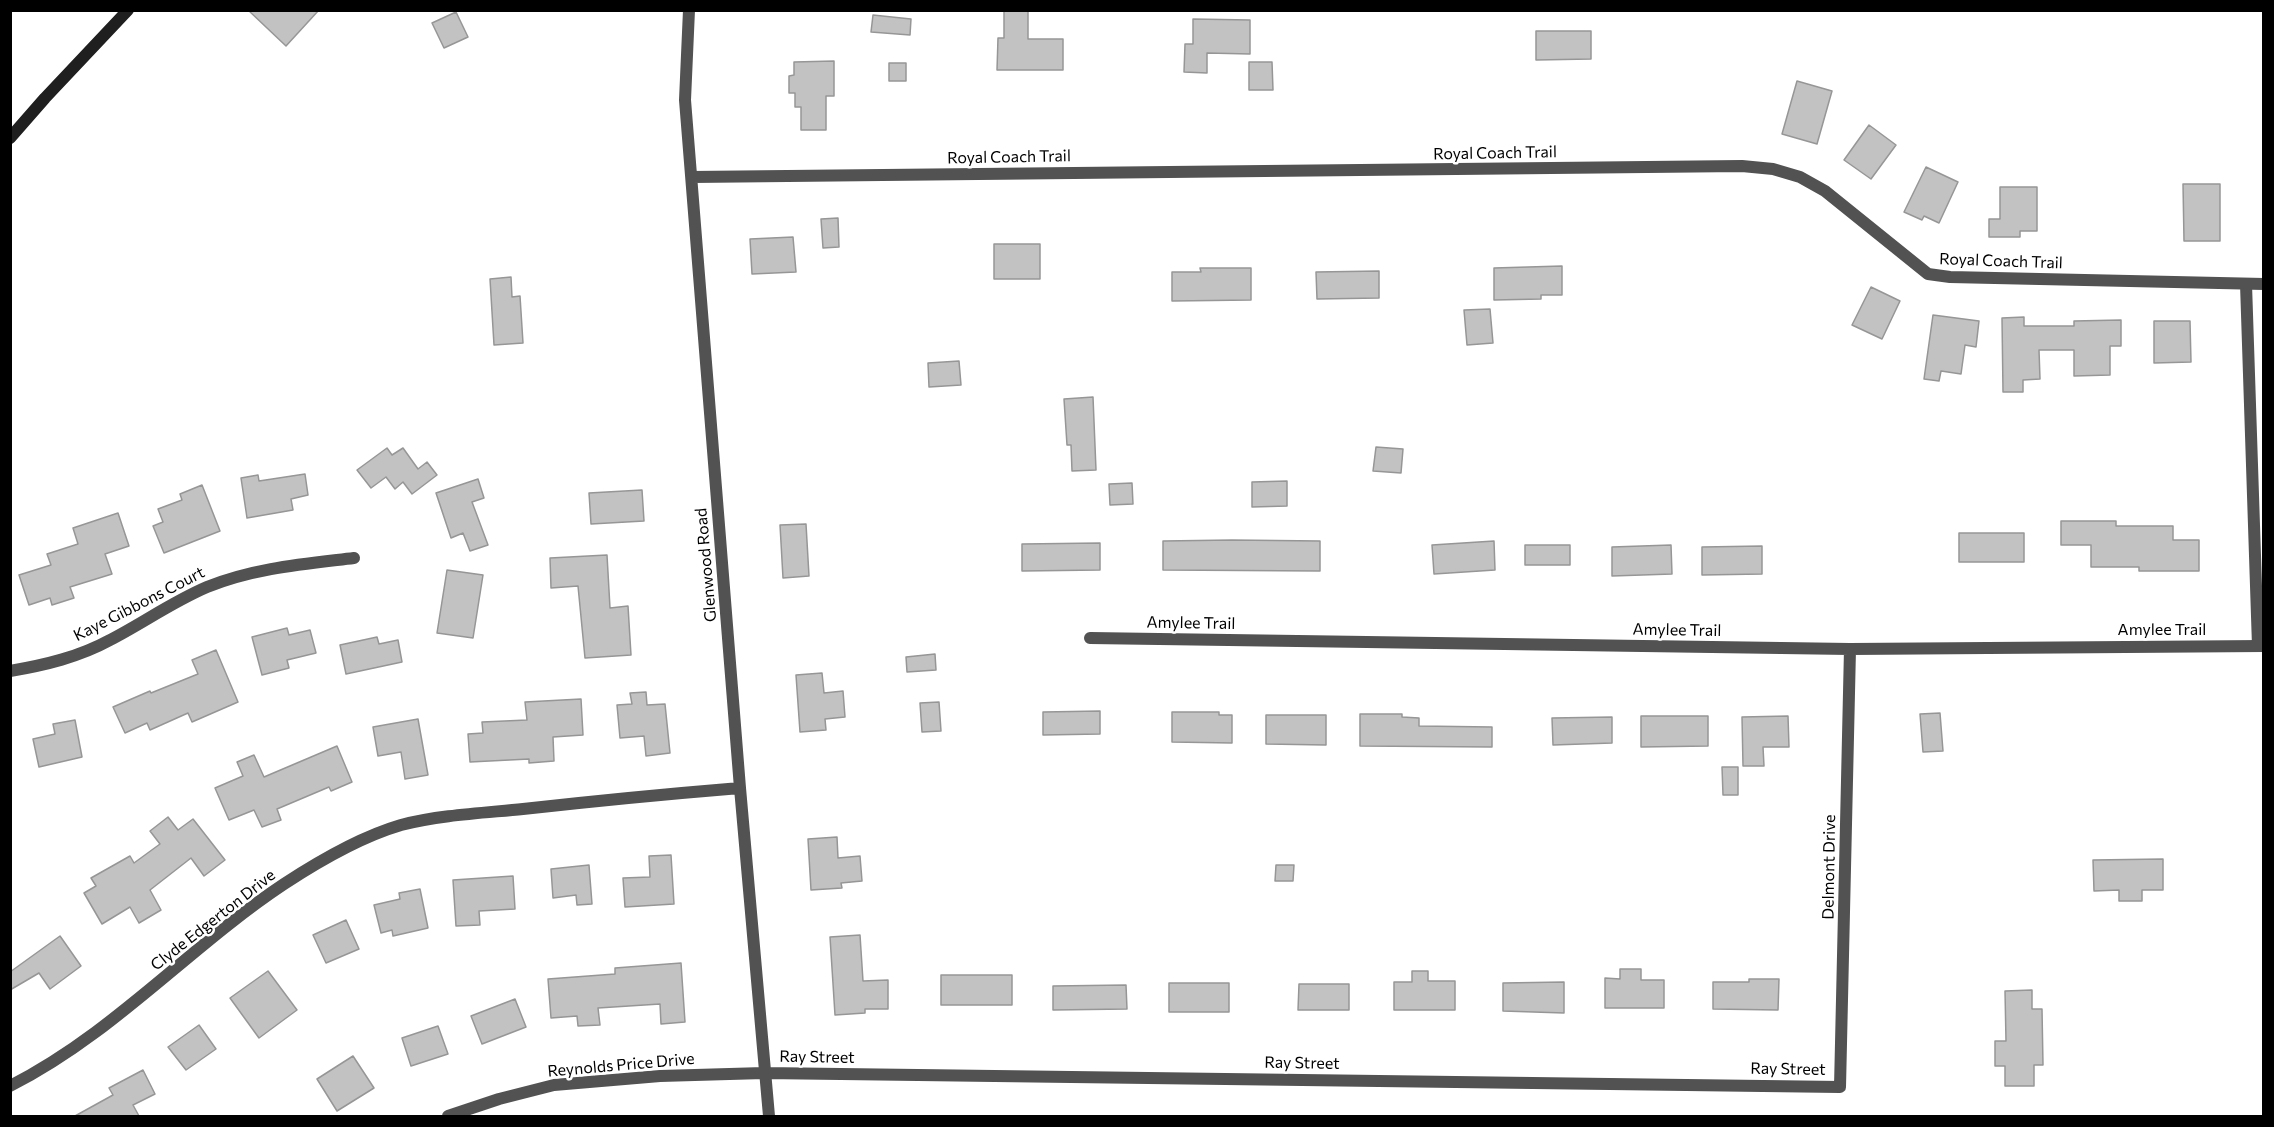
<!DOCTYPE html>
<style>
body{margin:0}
#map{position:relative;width:2274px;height:1127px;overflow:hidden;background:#fff;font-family:Commissioner,sans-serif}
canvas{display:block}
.frame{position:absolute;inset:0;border:12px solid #000;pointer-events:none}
</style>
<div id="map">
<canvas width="2274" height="1127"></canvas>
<div class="frame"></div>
</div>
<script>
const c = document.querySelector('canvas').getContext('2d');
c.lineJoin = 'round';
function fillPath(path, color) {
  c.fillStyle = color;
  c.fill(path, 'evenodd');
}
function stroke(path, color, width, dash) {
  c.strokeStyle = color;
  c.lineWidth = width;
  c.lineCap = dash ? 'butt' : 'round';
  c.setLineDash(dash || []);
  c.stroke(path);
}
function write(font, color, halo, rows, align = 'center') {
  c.font = font + ' Commissioner,sans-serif';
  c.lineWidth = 5;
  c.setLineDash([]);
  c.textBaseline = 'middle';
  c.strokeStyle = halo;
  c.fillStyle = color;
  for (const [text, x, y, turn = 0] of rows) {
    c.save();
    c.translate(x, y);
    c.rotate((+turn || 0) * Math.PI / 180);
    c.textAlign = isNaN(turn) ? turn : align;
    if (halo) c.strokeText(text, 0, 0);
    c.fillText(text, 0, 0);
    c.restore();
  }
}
const building = new Path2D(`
 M248,10H319L286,46Z
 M1004,10H1028V39H1063V70H997L998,38H1004Z
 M456,12L468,37L444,48L432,23Z
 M873,15L911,19L910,35L871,32Z
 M1193,19L1250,20V54L1207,53V73L1184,72L1185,44H1193Z
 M1536,31H1591V59L1536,60Z
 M834,61V96H826V130H801V107H795V93H789V76L794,75V62Z
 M1249,62H1272L1273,90H1249Z
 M889,63H906V81H889Z
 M1797,81L1832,91L1817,144L1782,134Z
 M1869,125L1896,145L1871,179L1844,160Z
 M1926,167L1958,182L1939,223L1924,216L1922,220L1904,212Z
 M2183,184H2220V241H2184Z
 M2000,187H2037V231H2020V237H1989V219H2000Z
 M838,218L839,247L823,248L821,219Z
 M793,237L796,272L752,274L750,239Z
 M994,244H1040V279H994Z
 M1562,266V295H1541V299L1494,300V268Z
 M1200,268H1251V300L1172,301V272H1201Z
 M1379,271V298L1317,299L1316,272Z
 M511,277L512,297L520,296L523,343L494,345L490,279Z
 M1871,287L1900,301L1882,339L1852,325Z
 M1490,309L1493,343L1467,345L1464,310Z
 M1933,315L1979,321L1976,347L1965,345L1961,374L1941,371L1939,381L1924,379Z
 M2024,317V326H2074V321L2121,320V346H2110V375L2074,376V350H2039L2040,379L2023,380V392H2003L2002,318Z
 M2154,321H2190L2191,362L2154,363Z
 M959,361L961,385L929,387L928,363Z
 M1093,397L1096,470L1072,471L1071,445H1067L1064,399Z
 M1376,447L1403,449L1401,473L1373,471Z
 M387,448L392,455L403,448L418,469L427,462L437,475L412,494L403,482L395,489L386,477L371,488L357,470Z
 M305,474L308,495L291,499L293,510L247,518L241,478L258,475L259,481Z
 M478,479L484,498L472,502L488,545L470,551L463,533L451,538L436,493Z
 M1287,481V506L1252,507V482Z
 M1132,483L1133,504L1110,505L1109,484Z
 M202,485L220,531L164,553L153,526L163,522L158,509L182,500L180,494Z
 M642,490L644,521L591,524L589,493Z
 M118,513L129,546L105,554L112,574L70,587L74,598L52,605L50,598L29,605L19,575L51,565L47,554L78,544L73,528Z
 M2061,521H2116V526H2173V540H2199V571H2139V567H2091V545H2061Z
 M806,524L809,576L783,578L780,525Z
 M1959,533H2024V562H1959Z
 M1232,540L1320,541V571L1163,570V541Z
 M1494,541L1495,570L1434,574L1432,545Z
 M1100,543V570L1022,571V544Z
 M1525,545H1570V565H1525Z
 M1671,545L1672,574L1612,576V547Z
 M1762,546V574L1702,575V547Z
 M607,555L610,608L628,606L631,655L585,658L578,586L551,588L550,558Z
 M447,570L483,575L473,638L437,633Z
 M287,628L289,635L310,630L316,653L287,660L289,668L262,675L252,637Z
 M377,637L379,644L398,640L402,662L346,674L340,645Z
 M216,650L238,702L192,722L188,713L150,730L147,723L125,733L113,707L150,691L151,693L198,674L192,660Z
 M935,654L936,670L907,672L906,657Z
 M822,673L824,693L843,691L845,717L825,719L826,730L800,732L796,675Z
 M646,692L647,705L665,704L670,753L646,756L644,736L620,738L617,705L632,704L630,693Z
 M581,699L583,735L553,737L554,761L529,763V759L470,762L468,734L483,733L482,722L527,720L525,702Z
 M939,702L941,731L922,732L920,703Z
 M1100,711V734L1043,735V712Z
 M1172,712H1219V715H1232V743L1172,742Z
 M1940,713L1943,751L1923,752L1920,714Z
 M1360,714H1402V717L1419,718V726L1492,727V747L1360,746Z
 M1266,715H1326V745L1266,744Z
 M1641,716H1708V746L1641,747Z
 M1788,716L1789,747H1763L1764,766H1743L1742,717Z
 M1612,717V743L1553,745L1552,718Z
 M418,719L428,775L405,779L401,752L378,756L373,727Z
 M75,720L82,757L39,767L33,739L55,734L53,724Z
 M337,746L352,782L331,791L329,787L277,809L281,820L262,827L254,810L229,820L215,788L243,776L237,762L254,755L264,777Z
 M1722,767H1738V795H1723Z
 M168,817L178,830L193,819L225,860L204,876L191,858L150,890L161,910L139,923L130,907L102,924L84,893L96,886L91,878L130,856L134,863L160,844L150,831Z
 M837,837L838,858L860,856L862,881L841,883L842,888L811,890L808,839Z
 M671,855L674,904L625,907L623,878L650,877L649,856Z
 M2163,859V890H2142V901H2119V890L2094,891L2093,860Z
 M589,865L592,904L577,905L576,895L553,898L551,869Z
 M1276,865H1294L1293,881H1275Z
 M513,876L515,909L479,911L480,925L456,926L453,880Z
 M420,889L428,928L393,936L392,930L381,933L374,905L400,899L399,893Z
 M346,920L359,949L326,963L313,935Z
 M860,935L863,981L888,980V1009H865V1013L835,1015L830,937Z
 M60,936L81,966L50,989L39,973L10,990V972Z
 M681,963L685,1022L661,1024L660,1004L598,1008L600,1025L578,1026L577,1016L551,1018L548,979L615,974V968Z
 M1620,969H1641V980H1664V1008H1605V978L1620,979Z
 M268,971L297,1010L259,1038L230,998Z
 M1412,971H1428V981H1455V1010H1394V982H1412Z
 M941,975H1012V1005H941Z
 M1749,979H1779L1778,1010L1713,1009V982H1749Z
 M1564,982V1013L1503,1011V983Z
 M1169,983H1229V1012H1169Z
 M1299,984H1349V1010H1298Z
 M1126,985L1127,1009L1053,1010V986Z
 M2032,990V1009H2042L2043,1065H2034V1086H2005V1066H1995V1041H2006L2005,991Z
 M515,999L526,1027L482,1044L471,1016Z
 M199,1025L216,1049L186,1070L168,1047Z
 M438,1026L448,1054L411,1066L402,1038Z
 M353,1056L374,1088L337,1111L317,1079Z
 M143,1070L155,1094L133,1105L139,1116H75L113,1095L109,1088Z`);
fillPath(building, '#c2c2c2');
stroke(building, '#969696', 1.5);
stroke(new Path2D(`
 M689,10L685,100L740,788L769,1116
 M692,177L1742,166L1773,169L1800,177L1825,191L1928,274L1950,277L2264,284
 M2246,284L2258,646
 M1090,638L1850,649L2264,646
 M10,671C45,665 79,657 110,640C143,623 172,602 207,587C254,568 304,564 354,558
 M10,1086C113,1034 189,947 284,884C319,861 360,837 401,825C440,815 483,813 523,809C595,801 667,794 740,788
 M448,1116L499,1099L554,1085L660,1076L764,1073L1840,1087L1850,649`), '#525252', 12);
stroke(new Path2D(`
 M10,138L45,98L128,10`), '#1f1f1f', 12);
write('16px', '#000', '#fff', [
 ["Royal Coach Trail",1495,153,-1],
 ["Royal Coach Trail",1009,157,-1],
 ["Royal Coach Trail",2001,261,2],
 ["Glenwood Road",706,565,-95],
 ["Kaye Gibbons Court",139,604,-27],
 ["Amylee Trail",1191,623,1],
 ["Amylee Trail",1677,630,1],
 ["Amylee Trail",2162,630],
 ["Delmont Drive",1829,867,-89],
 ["Clyde Edgerton Drive",213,920,-38],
 ["Ray Street",817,1057,1],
 ["Ray Street",1302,1063,1],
 ["Reynolds Price Drive",621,1065,-5],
 ["Ray Street",1788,1069,1]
]);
</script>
